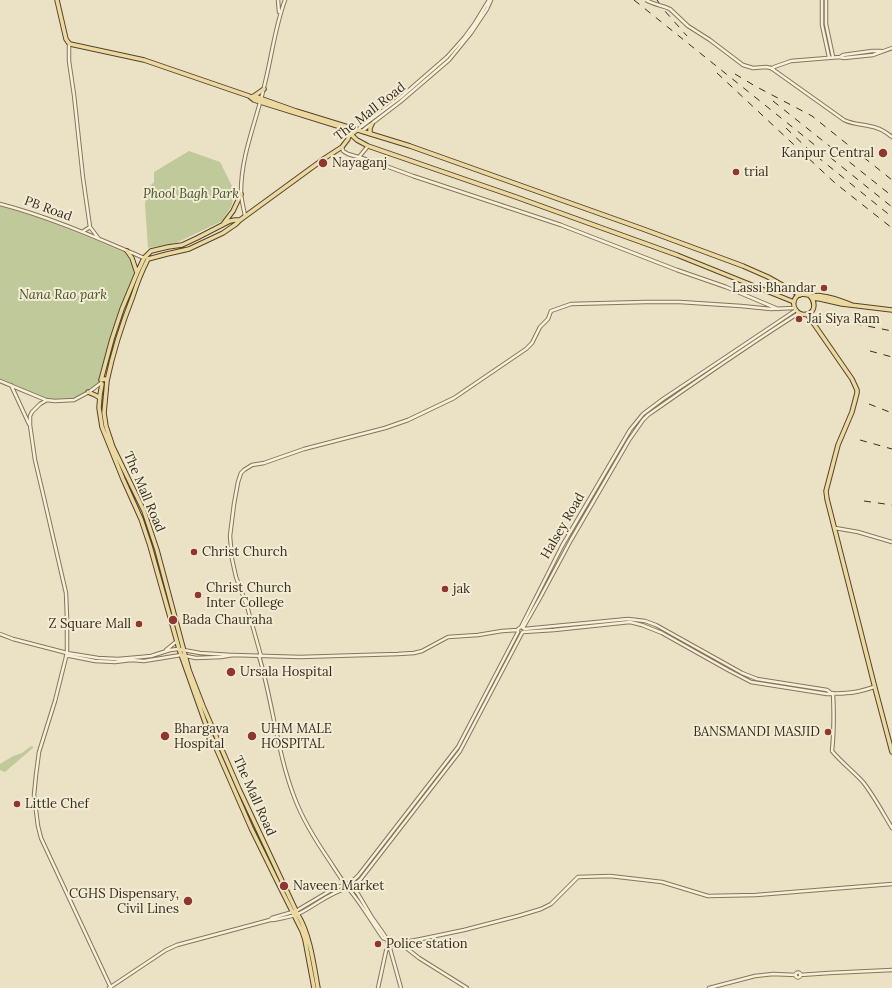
<!DOCTYPE html>
<style>
body{margin:0}
canvas{display:block;background:#ebe2c5}
</style>
<canvas width="892" height="988"></canvas>
<script>
const c = document.querySelector('canvas').getContext('2d');
c.lineJoin = 'round';
function fillPath(path, color) {
  c.fillStyle = color;
  c.fill(path, 'evenodd');
}
function stroke(path, color, width, dash) {
  c.strokeStyle = color;
  c.lineWidth = width;
  c.lineCap = dash ? 'butt' : 'round';
  c.setLineDash(dash || []);
  c.stroke(path);
}
function write(font, color, halo, rows, align = 'center') {
  c.font = font + ' Lora,serif';
  c.lineWidth = 4;
  c.setLineDash([]);
  c.textBaseline = 'middle';
  c.strokeStyle = halo;
  c.fillStyle = color;
  for (const [text, x, y, turn = 0] of rows) {
    c.save();
    c.translate(x, y);
    c.rotate((+turn || 0) * Math.PI / 180);
    c.textAlign = isNaN(turn) ? turn : align;
    if (halo) c.strokeText(text, 0, 0);
    c.fillText(text, 0, 0);
    c.restore();
  }
}
fillPath(new Path2D(`
 M189,151L220,162L234,190L232,205L222,221L176,243L148,248L145,204L149,187L154,182V172Z
 M0,204L19,209L124,252L132,263L134,273L100,382L88,392L71,400L54,401L0,381Z
 M31,746L34,747L5,772L0,770V764L13,756L22,753Z`), '#c0c99a');
const minor = new Path2D(`
 M278,0L279,12
 M822,0V25L829,57
 M826,0V24L833,57
 M69,44V61L74,95L83,178L90,227L99,239
 M840,57L843,55L872,51H881
 M771,68L844,120C852,124 860,124 869,126C877,127 886,132 892,137
 M772,69L774,67L791,61L840,57L844,58L873,55L892,48
 M357,130L401,97L447,57L464,38L475,23L489,0
 M362,131L400,102L449,60L471,33L487,9L491,0
 M342,147L343,151L348,154L375,162L413,176L561,225L677,270L726,287L778,309
 M359,157L368,146
 M0,204C50,217 97,238 144,258
 M245,216C244,209 241,200 241,192C241,154 257,120 265,83C272,55 275,27 285,0
 M82,232L90,227
 M0,381L46,400L55,401L74,400L89,392L101,383
 M11,385L29,424
 M47,400L40,404L32,412L30,416V425L35,460L44,498L66,593L67,618V653L55,701L39,752L36,775L34,795L38,826L41,838L111,988
 M835,528L858,532L892,542
 M523,628L540,598L571,540L596,497L629,440L643,420L648,415C698,380 748,345 799,313
 M524,629L628,619L645,621L656,625L742,673L757,679L827,690L831,693
 M522,633L523,632L554,630L630,622L642,625L662,633L728,670L751,682L827,694C833,693 840,694 846,693C856,693 865,690 874,687
 M0,634L13,639L67,653L98,658L118,659L141,657L151,656L170,650L178,649L200,653L231,655
 M166,650L177,641
 M66,656H70L95,661L115,662L131,660L144,661L181,655L196,658L221,657L233,655L300,657L398,654L414,653L422,651L448,637L478,635L502,631L518,630
 M259,656C273,703 277,753 295,799C303,820 316,841 329,860C335,869 341,879 348,888L352,886L360,880L460,751L522,633
 M261,656L247,606L236,577L232,559L230,536L234,504L238,482L241,473L244,470L252,465L264,463L304,449L385,428L408,420L454,398L526,349L532,343L540,327L548,319L551,311L571,304L645,302H680L741,306L771,309L794,308
 M833,693C834,713 834,732 832,751C841,762 853,771 863,782C874,796 883,813 892,828
 M350,883L358,876L458,747L518,632V629L521,627L562,546L630,430L643,414L663,399L796,310
 M270,920C274,920 278,919 283,918C288,917 293,916 298,914C315,906 330,892 348,888C361,903 371,921 383,938L386,939
 M400,943L419,958L467,988
 M389,945L401,988
 M795.5 975a2.5 2.5 0 1 1 5 0a2.5 2.5 0 1 1-5 0Z
 M800,975L829,973L892,970
 M109,988L166,950L177,945L270,920L272,918L296,911L333,889L349,883L358,894L371,916L385,936L389,945L421,939L464,930L518,916L541,909L551,904L578,877L610,876L662,882L708,896L756,895L892,884
 M378,988L386,951L389,945
 M709,988L755,976L773,974L796,975`);
const major = new Path2D(`
 M57,0L66,39L68,42L70,44L144,60L249,96L254,100L260,102L344,128L357,140L368,146L516,197L677,255L794,302
 M254,96L264,89
 M251,97L254,96L296,111L410,146L643,229L743,266L768,277L800,295
 M370,134V128L372,124
 M224,223L233,211L241,194
 M127,251L132,258L137,273
 M810,296C815,301 816,311 808,314C797,317 789,304 797,296C802,292 807,295 812,296C815,296 818,295 822,296C832,297 842,301 852,305
 M812,298L820,299L842,304L892,310
 M807,314L852,379L857,390V393L852,412L838,445L826,491L827,499L875,688L892,752
 M101,380L105,379L107,381L104,413L106,426L113,447L144,511L157,550L189,670L203,706L239,789L298,915C310,934 314,966 318,988
 M101,380L112,339L122,309L137,273L144,258L151,251L168,247L182,245L197,238L230,221L235,220H240
 M107,381C113,352 122,324 133,296C137,283 142,271 148,259L167,254L189,249L223,233L236,224L240,220L325,158L342,147L348,139L349,136L357,130
 M102,384L100,395L99,408L102,427L123,479L141,519L150,546L179,649L206,725L251,828L277,881L302,931L305,940L314,988
 M88,392L95,395L100,398`);
stroke(minor, '#85755c', 4.5);
stroke(major, '#534330', 5.5);
stroke(minor, '#f7efd8', 2.5);
stroke(major, '#ecd9a0', 3.5);
stroke(new Path2D(`
 M634,0L892,207
 M657,0L664,10L687,36
 M717,73L835,183L892,228
 M735,74L755,86L812,116L892,180
 M773,101L892,196
 M786,128L809,150L892,217
 M827,318L892,331
 M870,351L892,357
 M869,404L892,413
 M860,440L892,449
 M864,501L892,505`), '#362c1f', 1, [7, 7]);
const minorBridge = new Path2D(`
 M646,0C654,5 662,5 670,9L688,26L710,40L743,65L753,68L766,67L771,68`);
stroke(minorBridge, '#85755c', 4.5, []);
stroke(minorBridge, '#f7efd8', 2.5);
for (const [x, y, r, color] of [
 [883,153,5,"#903630"],
 [323,163,5,"#903630"],
 [736,172,4,"#903630"],
 [824,288,4,"#903630"],
 [799,319,4,"#903630"],
 [194,552,4,"#903630"],
 [445,589,4,"#903630"],
 [198,595,4,"#903630"],
 [173,620,5,"#903630"],
 [139,624,4,"#903630"],
 [231,672,5,"#903630"],
 [828,732,4,"#903630"],
 [165,736,5,"#903630"],
 [252,736,5,"#903630"],
 [17,804,4,"#903630"],
 [284,886,5,"#903630"],
 [188,901,5,"#903630"],
 [378,944,4,"#903630"]
]) {
  const dot = new Path2D();
  dot.arc(x, y, r, 0, 2 * Math.PI);
  c.fillStyle = color;
  c.fill(dot);
  stroke(dot, '#f3ecd4', 1.5);
}
write('13px', '#362c1f', '#f3ecd4', [
 ["The Mall Road",370,112,-38],
 ["PB Road",48,209,20],
 ["The Mall Road",144,492,67],
 ["Halsey Road",563,526,-60],
 ["The Mall Road",254,796,66]
]);
write('13px', '#362c1f', '#f3ecd4', [
 ["Kanpur Central",874,153,"right"],
 ["Nayaganj",332,163],
 ["trial",744,172],
 ["Lassi Bhandar",816,288,"right"],
 ["Jai Siya Ram",807,319],
 ["Christ Church",202,552],
 ["Christ Church",206,588],
 ["Inter College",206,603],
 ["jak",453,589],
 ["Bada Chauraha",182,620],
 ["Z Square Mall",131,624,"right"],
 ["Ursala Hospital",240,672],
 ["Bhargava",174,729],
 ["Hospital",174,744],
 ["UHM MALE",261,729],
 ["HOSPITAL",261,744],
 ["BANSMANDI MASJID",820,732,"right"],
 ["Little Chef",25,804],
 ["Naveen Market",293,886],
 ["CGHS Dispensary,",179,894,"right"],
 ["Civil Lines",179,909,"right"],
 ["Police station",386,944]
], 'left');
write('italic 13px', '#445127', '#f3ecd4', [
 ["Phool Bagh Park",191,194],
 ["Nana Rao park",63,295]
]);
</script>
